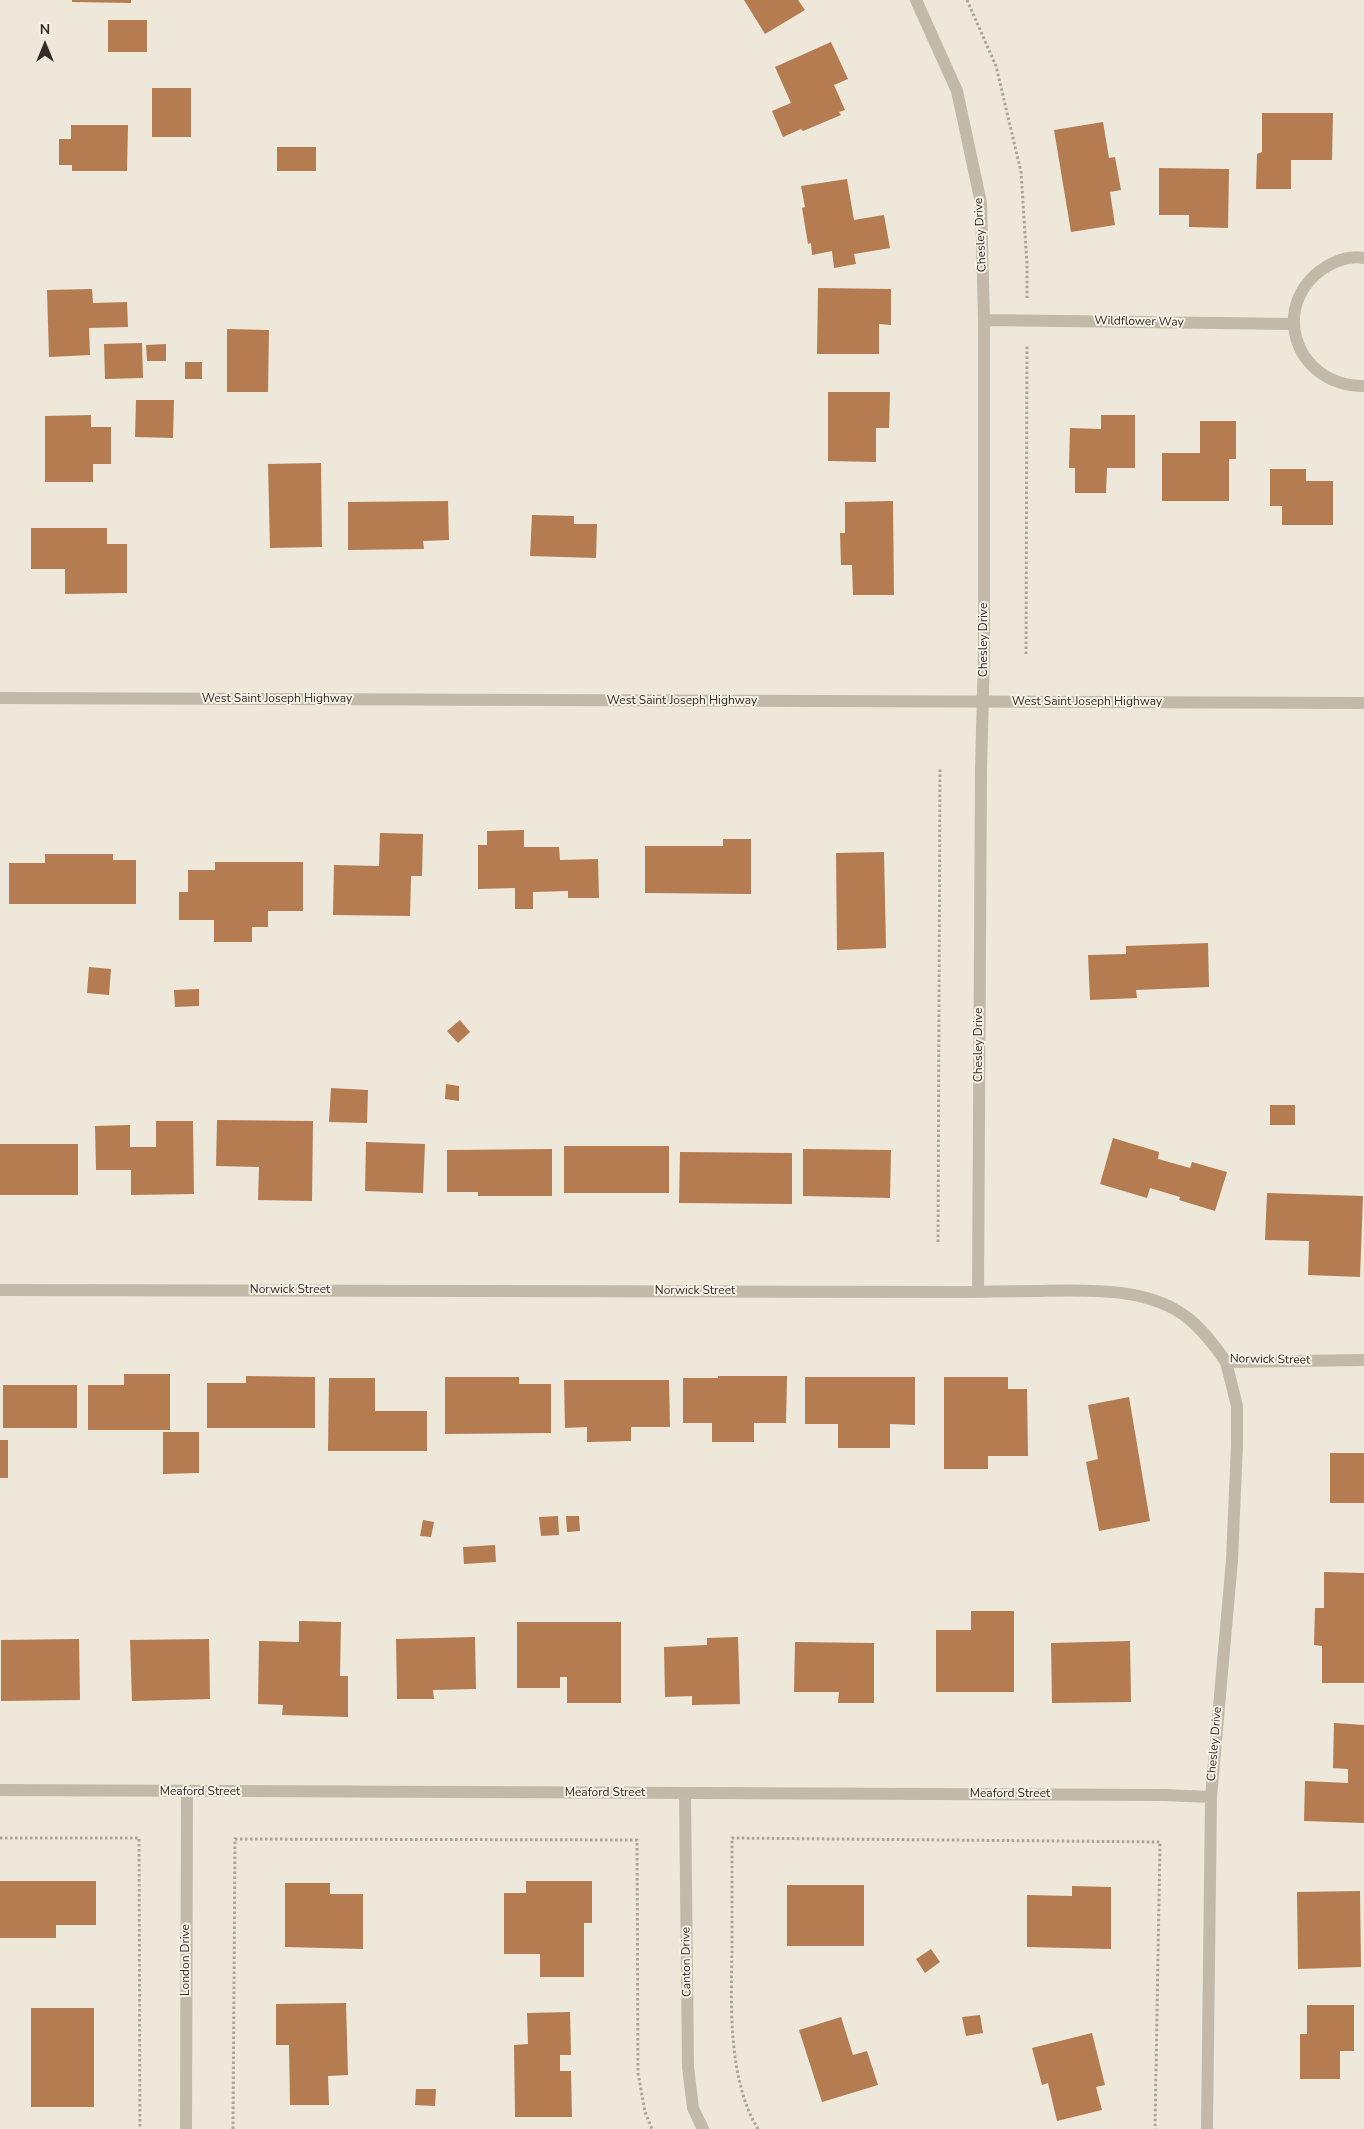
<!DOCTYPE html>
<style>
body{margin:0}
#map{position:relative;width:1364px;height:2129px;overflow:hidden;background:#ede8da;font-family:"Nunito Sans",sans-serif}
canvas{display:block}
.north{position:absolute;left:20px;top:20px;width:50px;height:50px;-webkit-text-stroke:4px #f6f1e6;paint-order:stroke;rotate:0deg;font-size:14px;font-weight:700;line-height:20px;text-align:center;color:#322c27}
.north::after{content:'';display:block;margin:auto;width:18px;height:22px;background:#322c27;clip-path:polygon(50% 0,100% 100%,50% 72%,0 100%)}
</style>
<div id="map">
<canvas width="1364" height="2129"></canvas>
<div class="north">N</div>
</div>
<script>
const c = document.querySelector('canvas').getContext('2d');
c.lineJoin = 'round';
function fillPath(path, color) {
  c.fillStyle = color;
  c.fill(path, 'evenodd');
}
function stroke(path, color, width, dash) {
  c.strokeStyle = color;
  c.lineWidth = width;
  c.lineCap = dash ? 'butt' : 'round';
  c.setLineDash(dash || []);
  c.stroke(path);
}
function write(font, color, halo, rows, align = 'center') {
  c.font = font + ' "Nunito Sans",sans-serif';
  c.lineWidth = 4;
  c.setLineDash([]);
  c.textBaseline = 'middle';
  c.strokeStyle = halo;
  c.fillStyle = color;
  for (const [text, x, y, turn = 0] of rows) {
    c.save();
    c.translate(x, y);
    c.rotate((+turn || 0) * Math.PI / 180);
    c.textAlign = isNaN(turn) ? turn : align;
    if (halo) c.strokeText(text, 0, 0);
    c.fillText(text, 0, 0);
    c.restore();
  }
}
fillPath(new Path2D(`
 M72,0H131V3L72,2Z
 M744,0H798L805,10L765,34Z
 M108,20H147V52H108Z
 M831,42L848,79L834,85L845,110L839,112L841,115L803,131L801,129L783,137L772,111L791,103L775,67Z
 M152,88H191V137H152Z
 M1262,113H1333L1332,160H1291V189H1256L1257,154L1262,152Z
 M1103,122L1109,158L1115,157L1121,190L1110,192L1115,225L1071,232L1054,130Z
 M71,125H128L127,171H72V165H59V139H71Z
 M277,147H316V171H277Z
 M1159,168L1229,169L1228,228L1189,227V215H1159Z
 M847,179L854,220L884,215L890,248L854,254L856,264L834,268L832,251L812,255L811,243L808,244L802,208L805,207L801,186Z
 M818,288L891,289V325L879,324V354H817Z
 M92,289L93,303L127,302L128,327L89,328L90,355L49,357L47,290Z
 M227,329L269,330L268,392H227Z
 M142,343L143,378L105,379L104,344Z
 M166,344V361H147L146,345Z
 M185,362H202V379H185Z
 M828,392H890L889,428H876V462L828,461Z
 M136,400H174L173,438L135,437Z
 M91,415V427H111V464H93V482H45V416Z
 M1101,415H1135V468H1107L1106,493H1075V468H1069L1070,428L1101,429Z
 M1200,421H1236V459H1229V501H1162V453H1200Z
 M321,463L322,547L270,548L268,464Z
 M1270,469H1306V481H1333V525H1282V506H1270Z
 M448,501L449,540L423,541L424,549L348,550V502Z
 M893,501L894,595H853L852,565H841L840,533H845V502Z
 M532,515L574,516V524H597L596,558L530,556Z
 M31,528H107V544H127V593L65,594V569H31Z
 M524,830V847H559L560,860L598,859L599,898H568V891L533,892V909H515V888L478,889V845H487V831Z
 M380,833L423,834L422,876H411L410,916L333,915L334,865L379,866Z
 M723,839H751V894L645,893V846H723Z
 M884,852L886,948L837,950L836,853Z
 M45,854H113V860H136V904H9V863H45Z
 M215,862H303V911H268V927H252V942H214V920H179V892H188V870H215Z
 M1208,943L1209,987L1136,990L1137,998L1090,1000L1088,955L1126,954V946Z
 M89,967L111,969L109,995L87,993Z
 M199,989V1006L175,1007L174,990Z
 M460,1020L470,1032L458,1043L447,1031Z
 M446,1084L459,1086V1101L445,1099Z
 M331,1088L368,1090L367,1123L329,1122Z
 M1270,1105H1295V1125H1270Z
 M217,1120L313,1121L312,1201L258,1200L259,1167L216,1166Z
 M156,1121H193L194,1194L131,1195V1170H96L95,1126L130,1125V1147H156Z
 M1113,1138L1159,1152L1158,1159L1190,1168L1192,1162L1227,1172L1215,1211L1179,1200L1180,1197L1150,1188L1147,1198L1100,1184Z
 M366,1142L425,1144L423,1193L365,1191Z
 M0,1144H78V1195H0Z
 M564,1146H669V1193H564Z
 M552,1149V1196H478V1192H447V1150Z
 M803,1149L891,1150L890,1198L803,1196Z
 M680,1152L792,1153V1204L679,1203Z
 M1267,1193L1363,1196L1360,1277L1308,1275L1309,1241L1265,1240Z
 M124,1374H170V1430H88V1385H124Z
 M246,1376L315,1377V1428H207V1383H246Z
 M718,1376H787L786,1423H754V1442H712V1423H683V1378H718Z
 M445,1377H519V1384H551V1433L445,1434Z
 M805,1377H915V1425L890,1424V1448H838V1424H805Z
 M944,1377H1008V1389H1027L1028,1456H988V1469H944Z
 M329,1378H375V1411H427V1451H328Z
 M564,1380H669L670,1427H631V1441L587,1442V1427L565,1428Z
 M3,1385H77V1428H3Z
 M1129,1397L1150,1521L1099,1531L1086,1462L1098,1459L1088,1405Z
 M163,1432H199V1473L163,1474Z
 M0,1440H8V1478H0Z
 M1330,1453H1364V1503H1330Z
 M558,1516L559,1535L541,1536L539,1517Z
 M566,1516H579L580,1531L567,1532Z
 M423,1520L434,1522L431,1537L420,1536Z
 M495,1545L496,1562L464,1564L463,1547Z
 M1324,1572L1364,1573V1683H1322V1646L1314,1645L1315,1608H1324Z
 M971,1611H1014V1692H936V1630H971Z
 M299,1621L341,1622L340,1676H348V1717L282,1715L283,1705L258,1704L259,1641L299,1642Z
 M517,1622H621V1703H567V1677H560V1688H517Z
 M475,1637L476,1689L433,1690L434,1699H397L396,1639Z
 M738,1637L740,1704L692,1705V1696L665,1697L664,1647L707,1645V1638Z
 M79,1639L80,1700L1,1701V1640Z
 M209,1639L210,1699L132,1701L130,1640Z
 M1130,1641L1131,1702L1052,1703L1051,1643Z
 M795,1642L874,1643V1703H838L839,1692H794Z
 M1334,1723L1364,1725V1823L1304,1821L1305,1781L1348,1783V1769L1333,1768Z
 M0,1881H96V1925H56V1938H0Z
 M526,1881H592V1923H584V1977H540V1954H504V1893H526Z
 M285,1883H330V1894H363V1949L285,1947Z
 M787,1885H864V1946H787Z
 M1072,1886L1111,1887V1949L1027,1947V1895L1072,1896Z
 M1360,1891L1361,1967L1298,1969L1297,1892Z
 M931,1949L940,1962L925,1973L916,1959Z
 M346,2003L348,2075L328,2076L329,2105H290L289,2045H276V2004Z
 M1307,2005H1354V2051H1340V2079H1300V2034H1307Z
 M31,2008H94V2107H31Z
 M570,2012L571,2055H560V2071H571L572,2117H515L514,2045L528,2044L527,2013Z
 M980,2015L983,2033L966,2036L962,2017Z
 M841,2017L853,2055L867,2051L878,2085L822,2102L799,2030Z
 M1092,2033L1105,2085L1096,2087L1102,2110L1057,2121L1048,2083L1042,2085L1032,2048Z
 M416,2089H436L435,2106L415,2105Z`), '#b57b51');
stroke(new Path2D(`
 M967,0L996,66L1021,172L1027,264V298
 M1026,654L1027,344
 M938,1242L940,769
 M0,1838H139L140,2129
 M233,2129L235,1839L637,1840L638,2073L645,2112L652,2129
 M758,2129C728,2080 731,2006 732,1949C732,1912 732,1875 732,1838L1160,1842L1155,2129`), '#afa493', 3, [2.5, 2.5]);
stroke(new Path2D(`
 M916,0L957,91L981,203L984,320V654L981,770L978,1292
 M1364,258C1353,256 1341,259 1331,264C1267,298 1291,386 1364,386
 M984,320L1294,324
 M0,1290L952,1292C979,1292 1007,1291 1035,1291C1084,1290 1149,1286 1189,1319C1204,1331 1215,1346 1226,1362L1364,1360
 M0,1790L1164,1795L1211,1797
 M685,1793L688,2067L693,2108L703,2129
 M186,2129L187,1792
 M1207,2129L1211,1797L1232,1560L1237,1445V1406L1226,1362`), '#c3b9a8', 12);
stroke(new Path2D(`
 M0,698L1364,703`), '#c3b9a8', 12);
write('12px', '#322c27', '#f6f1e6', [
 ["Chesley Drive",981,235,-93],
 ["Wildflower Way",1139,322,1],
 ["Chesley Drive",984,640,-90],
 ["West Saint Joseph Highway",277,699],
 ["West Saint Joseph Highway",682,701],
 ["West Saint Joseph Highway",1087,702],
 ["Chesley Drive",979,1045,-90],
 ["Norwick Street",290,1290],
 ["Norwick Street",695,1291],
 ["Norwick Street",1270,1360,1],
 ["Chesley Drive",1215,1744,-85],
 ["Meaford Street",200,1792],
 ["Meaford Street",605,1793],
 ["Meaford Street",1010,1794],
 ["London Drive",186,1960,-90],
 ["Canton Drive",687,1962,-91]
]);
</script>
